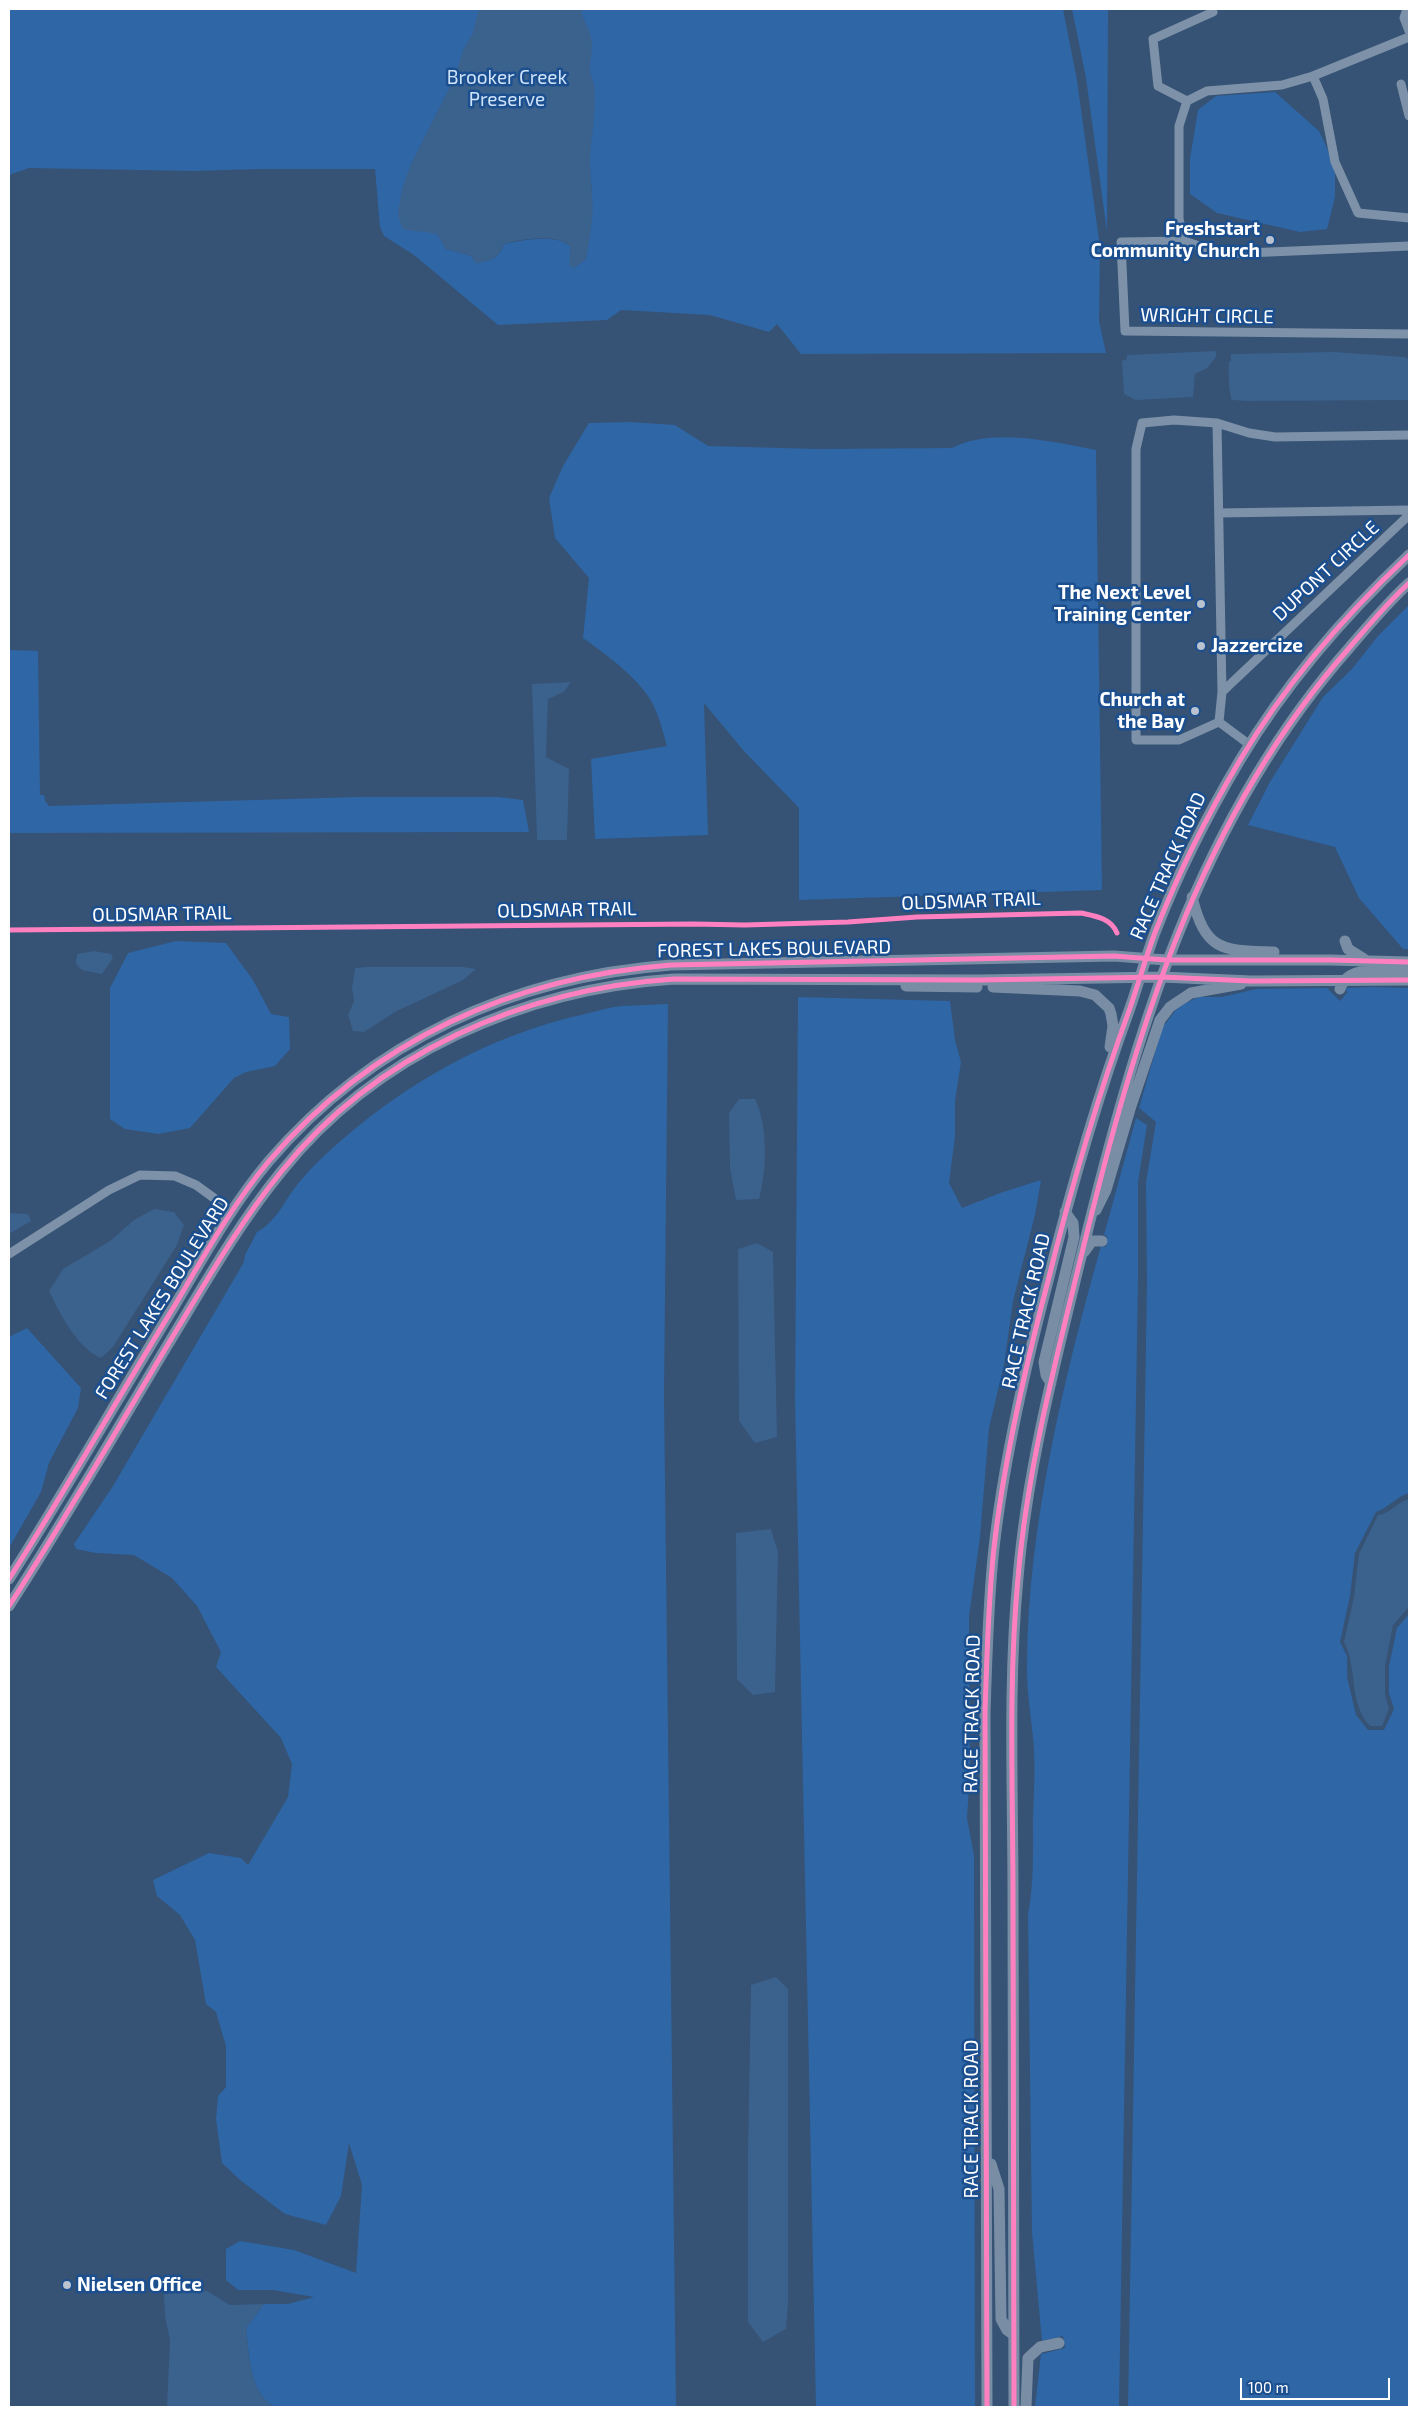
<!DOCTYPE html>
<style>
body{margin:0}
#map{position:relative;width:1418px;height:2416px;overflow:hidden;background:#365274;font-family:"Exo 2",sans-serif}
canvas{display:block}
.frame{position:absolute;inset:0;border:10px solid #fff;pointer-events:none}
.scale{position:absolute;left:1240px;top:2378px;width:150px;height:22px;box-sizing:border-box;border:2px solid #fff;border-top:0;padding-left:6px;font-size:15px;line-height:18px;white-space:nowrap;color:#fff;-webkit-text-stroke:4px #1b4f8f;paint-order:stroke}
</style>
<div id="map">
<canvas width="1418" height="2416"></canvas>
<div class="frame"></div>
<div class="scale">100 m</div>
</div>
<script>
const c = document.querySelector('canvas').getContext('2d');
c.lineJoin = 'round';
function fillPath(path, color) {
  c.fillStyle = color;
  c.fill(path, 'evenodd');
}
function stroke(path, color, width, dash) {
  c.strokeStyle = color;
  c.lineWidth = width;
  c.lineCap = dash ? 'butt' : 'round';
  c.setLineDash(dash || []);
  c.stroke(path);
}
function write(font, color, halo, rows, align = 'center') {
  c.font = font + ' "Exo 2",sans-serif';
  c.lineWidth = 5;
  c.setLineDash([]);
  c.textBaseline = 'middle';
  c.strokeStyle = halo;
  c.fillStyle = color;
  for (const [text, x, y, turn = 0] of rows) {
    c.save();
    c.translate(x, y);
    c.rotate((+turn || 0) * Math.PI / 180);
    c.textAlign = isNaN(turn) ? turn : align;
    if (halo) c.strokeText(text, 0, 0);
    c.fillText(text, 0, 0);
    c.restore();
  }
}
fillPath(new Path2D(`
 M9,9H1063L1077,80L1100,247L1099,321L1106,353L801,354L777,324L769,332L710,315L621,310L607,320L498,325L414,255L384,236L380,227L375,169H260L194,171L29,168L9,175ZM590,170L592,194L586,259L574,268L570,258L571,247C559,233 521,240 504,244C499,259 488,263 474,261L472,256L446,249L438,235L431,232Z
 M1072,9H1108L1107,232L1086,78Z
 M1275,92L1319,131L1328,150L1335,174V197L1327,229L1300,232L1217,213L1190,194V159L1198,110L1216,96Z
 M630,422L675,425L708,446L818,449L952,448C992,427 1054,442 1096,450L1102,890L799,900V808L743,750L704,703L708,835L595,839L591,759L667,746C662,729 657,706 645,692C629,671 604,653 583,638L589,578L555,538L549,498L563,466L589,423Z
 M1409,605V949H1403L1359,898L1335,847L1248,825L1270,782L1323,697L1352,669L1378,636Z
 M9,650L38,651L40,795H44L45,801L49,806L357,797H499L523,800L529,832L9,833Z
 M176,941L226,943L253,980L271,1014L289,1017L290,1049L275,1066L246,1072L234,1078L190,1128L158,1134L125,1129L110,1119V988L128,953Z
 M1372,987L1409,988V1493C1396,1497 1388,1508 1376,1512L1355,1553L1350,1596L1340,1642L1347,1656V1677L1356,1715L1368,1730H1384L1394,1709L1389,1693V1666L1397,1628L1409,1614V2407H1128L1147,1282L1146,1182L1156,1122L1139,1108L1162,1028L1175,1011L1185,1003L1199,997H1222L1256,989L1327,988L1340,1001L1347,993L1346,988Z
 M798,997L950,1001L955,1040L961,1062L955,1101V1136L949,1183L962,1208L1000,1193L1041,1180L1035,1215L1013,1301L1004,1365L989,1428L980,1537L969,1617L970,1773L967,1818L974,1856L975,2407H816L795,1400Z
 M668,1004L664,1396L676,2407H275C249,2394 249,2353 246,2328L264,2304H288L314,2297L273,2290H238L226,2280V2249L240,2241L294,2250L356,2273L362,2185L349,2143L341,2196L326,2225L285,2214L240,2180L222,2163L216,2119L218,2096L226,2087V2046L216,2012L206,2004L195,1940L180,1915L157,1896L153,1880L209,1853L241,1858L248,1865L288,1797L292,1764L281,1738L216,1667L221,1652L197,1606L172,1578L134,1555L96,1553L76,1549L74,1544L113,1486L244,1262L245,1255L257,1232C271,1225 281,1209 289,1196C300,1180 313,1166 327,1153C400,1086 488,1035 585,1014C597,1011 610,1007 622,1006C637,1005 653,1005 668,1004Z
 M1136,1118L1147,1125L1138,1182V1281L1119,2407H1035L1041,2354L1065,2348L1063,2336L1042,2341L1032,2232L1028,1915C1034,1882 1033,1850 1033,1817C1034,1794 1035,1771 1034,1749C1032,1720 1026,1691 1027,1662C1028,1526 1064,1377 1101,1246L1106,1247L1107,1236L1104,1235Z
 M27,1328L81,1388L78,1408L49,1463L41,1492L9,1548V1337Z`), '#2f66a5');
fillPath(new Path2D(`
 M479,9H581C582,19 589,27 591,37C594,51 589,61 590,72C591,77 594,82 594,86C597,111 591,135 590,159C590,171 591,182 592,194C594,214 590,238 586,259L574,268L569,265L571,247C559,233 521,239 504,244C499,258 489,262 475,263L472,256L446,249L438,235C426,230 413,233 402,228L398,214L402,189L411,164L455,77L463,50L473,33Z
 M1216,351V357L1207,368L1195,374L1193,397L1136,400L1124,394L1122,361L1127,359V355Z
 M1334,352L1405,357L1409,360V400L1248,401L1232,400C1229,396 1228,368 1229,362L1231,361V354Z
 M571,682L564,692L548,699L546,757L569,769L567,840H537L532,684Z
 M94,951L111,954L113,958L102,974L82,970L76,964L77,954Z
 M367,967H463L476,969L463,980L395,1012L364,1032L353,1031L348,1015L354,1001L352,988L355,968Z
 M739,1099H755C768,1125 767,1171 759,1199L736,1200L730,1168L729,1113Z
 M154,1209L174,1212L184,1225L177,1245L113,1347L101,1358C76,1347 61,1315 49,1291L63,1269L110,1241L134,1220Z
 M9,1213L28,1214L31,1221L9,1234Z
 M757,1243L773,1252L777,1437L755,1443L739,1421L738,1249Z
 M1409,1499V1607L1393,1625L1385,1666V1694L1389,1709L1382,1726H1370C1348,1703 1358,1668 1344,1642L1354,1597L1359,1554L1378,1515C1390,1514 1397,1502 1409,1499Z
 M771,1529L778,1552L775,1692L753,1695L737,1679L736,1533Z
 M776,1977L788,1989V2304L786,2329L763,2342L748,2322V2153L751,1985Z
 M207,2291L230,2305L264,2304L246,2328C249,2353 249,2394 275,2407H167L170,2340L165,2317L164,2294Z`), '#3b618d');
stroke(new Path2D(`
 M1407,9L1404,18L1409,31
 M1313,76L1323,99L1335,162L1358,213L1409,218
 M1401,84L1409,116
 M1187,101L1158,86L1153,39L1213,12L1212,9
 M1184,241L1179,219V126L1187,101L1207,91L1282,85L1313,76L1409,37
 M1409,246L1224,254L1184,241L1121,242L1125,331L1409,334
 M1217,423L1222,692L1219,722
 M1219,513L1409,510
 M1222,692L1409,515
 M1250,745L1219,722L1179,740H1136V449L1142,423L1174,420L1217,423L1249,433L1275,437L1409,435
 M9,1254L109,1190L140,1175L175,1176L196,1185L232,1211`), '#7d92a8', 9);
stroke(new Path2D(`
 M1192,897C1206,953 1223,950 1274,952
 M1345,941L1348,949L1364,959
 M906,986L977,987
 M993,987L1080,991L1095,995L1109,1008L1111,1014L1113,1026L1110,1047
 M1340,989C1348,963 1387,971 1409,972
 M1096,1210L1106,1190L1131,1106L1160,1020L1170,1007L1191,993L1241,984
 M1084,1252L1092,1241H1102
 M1051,1383L1046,1375L1044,1362L1074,1237L1073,1223L1065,1212
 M9,1579C66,1490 119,1396 175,1305C204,1256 232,1205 269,1161C373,1040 513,977 671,965L1114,956L1166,960H1330L1409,962
 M9,1606C64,1521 115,1433 167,1346C203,1287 237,1226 281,1172C376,1053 524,989 674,979L979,980L1162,977L1251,981L1409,980
 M991,2164L999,2189L1001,2319L1007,2330L1014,2335
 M987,2407L985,1712C987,1657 988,1602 994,1548C1004,1458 1025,1368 1048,1281C1071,1188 1097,1098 1130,1008C1139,982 1146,956 1156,930C1179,871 1208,814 1240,760C1286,683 1344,616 1409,555
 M1014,2407C1014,2237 1013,2067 1013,1896C1013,1790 1008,1684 1018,1578C1027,1470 1055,1363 1081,1257C1135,1036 1196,821 1350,647C1369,625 1388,602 1409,583
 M1026,2407L1028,2358L1040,2347L1059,2343`), '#798da4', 11);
stroke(new Path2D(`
 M9,930L694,924L745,925L848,922L917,917L1081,913C1095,916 1111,918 1117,933
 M9,1579C66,1490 119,1396 175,1305C204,1256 232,1205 269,1161C373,1040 513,977 671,965L1114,956L1166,960H1330L1409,962
 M9,1606C64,1521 115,1433 167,1346C203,1287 237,1226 281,1172C376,1053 524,989 674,979L979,980L1162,977L1251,981L1409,980
 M987,2407L985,1712C987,1657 988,1602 994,1548C1004,1458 1025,1368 1048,1281C1071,1188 1097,1098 1130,1008C1139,982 1146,956 1156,930C1179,871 1208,814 1240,760C1286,683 1344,616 1409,555
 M1014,2407C1014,2237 1013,2067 1013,1896C1013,1790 1008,1684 1018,1578C1027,1470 1055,1363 1081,1257C1135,1036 1196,821 1350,647C1369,625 1388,602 1409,583`), '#ff80c0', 5);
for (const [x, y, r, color] of [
 [1270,240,5,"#b9c2ce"],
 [1201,604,5,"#b9c2ce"],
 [1201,646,5,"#b9c2ce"],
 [1195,711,5,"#b9c2ce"],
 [67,2285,5,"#b9c2ce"]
]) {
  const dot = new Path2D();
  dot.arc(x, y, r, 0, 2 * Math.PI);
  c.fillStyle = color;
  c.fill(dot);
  stroke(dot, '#1b4f8f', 2);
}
write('19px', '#cfe3fa', '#1b4f8f', [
 ["Brooker Creek",507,78],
 ["Preserve",507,100]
]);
write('bold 19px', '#fff', '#1b4f8f', [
 ["Freshstart",1260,229],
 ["Community Church",1260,251],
 ["The Next Level",1191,593],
 ["Training Center",1191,615],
 ["Jazzercize",1211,646,"left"],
 ["Church at",1185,700],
 ["the Bay",1185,722],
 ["Nielsen Office",77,2285,"left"]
], 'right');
write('19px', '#fff', '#1b4f8f', [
 ["WRIGHT CIRCLE",1207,316,1],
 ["DUPONT CIRCLE",1326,571,-43],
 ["RACE TRACK ROAD",1168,866,-66],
 ["OLDSMAR TRAIL",971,901,-2],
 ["OLDSMAR TRAIL",567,910,-1],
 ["OLDSMAR TRAIL",162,914,-1],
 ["FOREST LAKES BOULEVARD",774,949,-1],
 ["FOREST LAKES BOULEVARD",162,1298,-58],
 ["RACE TRACK ROAD",1026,1311,-77],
 ["RACE TRACK ROAD",972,1714,-89],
 ["RACE TRACK ROAD",972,2119,-90]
]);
</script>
